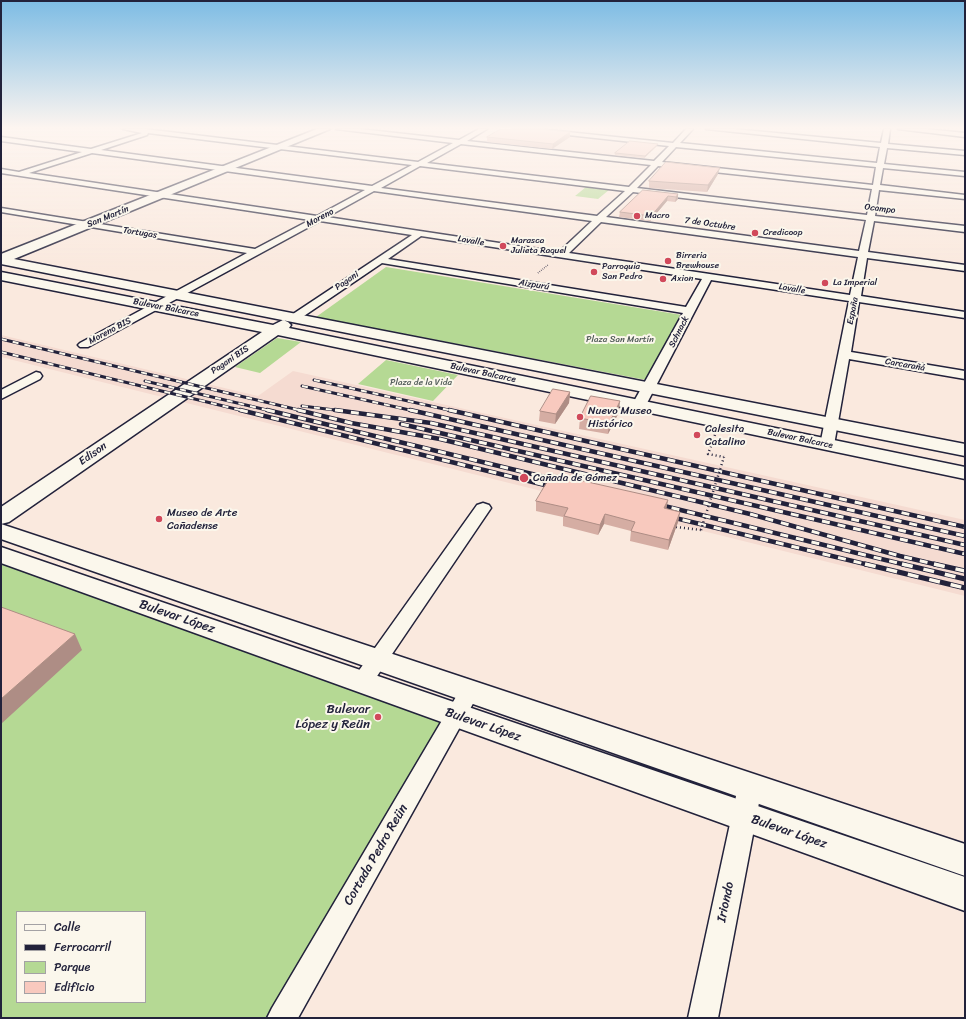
<!DOCTYPE html>
<meta charset="utf-8">
<style>
body{margin:0}
#map{position:relative;width:966px;height:1019px;overflow:hidden;background:#fae9de;font-family:Sriracha,sans-serif}
canvas{display:block}
.frame{position:absolute;inset:0;border:2px solid #22223b;pointer-events:none}
.legend{position:absolute;left:16px;top:911px;width:130px;height:92px;box-sizing:border-box;background:#fbf7ec;border:1px solid #a4a2a5;margin:0;padding:5px 7px;list-style:none;font-size:12px;color:#22223b}
.legend li{display:flex;align-items:center;gap:8px;height:20px}
.legend b{width:20px;border:1px solid #a4a2a5}
</style>
<div id="map">
<canvas width="966" height="1019"></canvas>
<div class="frame"></div>
<ul class="legend">
<li><b style="height:5px;background:#fbf7ec"></b>Calle</li>
<li><b style="height:5px;background:#22223b"></b>Ferrocarril</li>
<li><b style="height:11px;background:#b5d994"></b>Parque</li>
<li><b style="height:11px;background:#f8c9be"></b>Edificio</li>
</ul>
</div>
<script>
const c = document.querySelector('canvas').getContext('2d');
c.lineJoin = 'round';
function fillPath(path, color) {
  c.fillStyle = color;
  c.fill(path, 'evenodd');
}
function stroke(path, color, width, dash) {
  c.strokeStyle = color;
  c.lineWidth = width;
  c.lineCap = dash ? 'butt' : 'round';
  c.setLineDash(dash || []);
  c.stroke(path);
}
function write(font, color, halo, rows, align = 'center') {
  c.font = font + ' Sriracha,sans-serif';
  c.lineWidth = 4;
  c.setLineDash([]);
  c.textBaseline = 'middle';
  c.strokeStyle = halo;
  c.fillStyle = color;
  for (const [text, x, y, turn = 0] of rows) {
    c.save();
    c.translate(x, y);
    c.rotate((+turn || 0) * Math.PI / 180);
    c.textAlign = isNaN(turn) ? turn : align;
    if (halo) c.strokeText(text, 0, 0);
    c.fillText(text, 0, 0);
    c.restore();
  }
}
fillPath(new Path2D(`
 M560,135L658,145L642,161L538,149Z
 M1,335L258,396L293,371L965,520V596L1,357Z`), '#f5dbd1');
fillPath(new Path2D(`
 M586,187L609,190L598,199L575,196Z
 M386,267L682,315L646,380L316,317Z
 M277,338L301,342L260,373L235,367Z
 M386,360L458,375L433,401L358,384Z
 M1,555L457,715L282,1018H1ZM17,912H145V1002H17Z`), '#b5d994');
const minor = new Path2D(`
 M123,129H145L418,162L453,143L336,129H360L459,140L479,129H487L467,141L654,161L669,146L513,129H539L673,143L686,129H693L680,143L877,163L880,147L706,129H734L881,143L884,129H890L888,144L965,151V155L887,148L884,164L965,172V176L883,168L880,185L965,195V199L879,190L875,216L965,226V232L874,221L868,252L965,265V271L867,258L861,296L965,312V318L859,302L851,352L965,371V379L849,359L834,445L832,448H822L820,445L849,301L711,280L646,405L644,408H634L632,405L683,313L382,263L298,320H290L288,318L290,316L412,235L320,221L88,347H80L78,345L80,343L247,253L1,212V208L255,249L310,220L1,173V169L19,172L82,152L1,141V137L91,149L142,133ZM148,133L412,165L372,186L101,150L147,135ZM461,144L651,165L629,187L427,163ZM676,147L876,167L873,185L662,162ZM92,153L365,190L317,216L29,173ZM420,166L625,191L597,216L381,188ZM658,166L872,189L867,215L637,188ZM374,191L592,221L559,252L327,217ZM633,192L866,220L859,251L606,217ZM601,222L858,257L850,295L569,253ZM421,236L702,279L686,307L388,259Z
 M898,129H926L965,133V137Z
 M36,372L40,373L42,376L40,379L1,399V390Z
 M483,503L489,505L491,508L369,688L362,690L355,688L352,682L355,676L477,505Z
 M470,683L477,685L480,691L298,1018H267L272,1008L463,685Z
 M750,777L758,780L762,787L718,1018H688L738,787L742,780Z`);
const secondary = new Path2D(`
 M317,129H330L14,259L965,444V456L1,264V254Z
 M1,272L273,325L283,320L288,322L291,325L289,328L965,467V479L278,335L9,522L1,524V507L262,332L1,280Z
 M1,524L965,844V876L1,539Z
 M1,547L965,877V911L1,563Z`);
stroke(minor, '#22223b', 3);
stroke(secondary, '#22223b', 3);
stroke(new Path2D(`
 M538,273L548,265`), '#22223b', 1.5, [0.5, 1.5]);
stroke(new Path2D(`
 M715,435L708,454L724,457
 M676,527L701,530`), '#22223b', 2.5, [1, 3]);
fillPath(minor, '#fbf7ec');
fillPath(secondary, '#fbf7ec');
const railFar2 = new Path2D(`
 M1,339L303,411
 M1,352L244,411
 M314,380L453,411
 M145,381L271,411
 M302,386L414,411
 M302,406L343,411`);
const railFar1 = new Path2D(`
 M240,410L557,488
 M267,410L561,481
 M298,410L351,423L440,439L750,514L900,556L938,565
 M335,410L431,423L965,545
 M410,410L965,536
 M449,410L965,527
 M401,424L965,554
 M656,504L906,565
 M667,516L869,565`);
const rail = new Path2D(`
 M865,564L965,588
 M902,564L965,579
 M934,564L965,571`);
stroke(railFar2, '#22223b', 3);
stroke(railFar1, '#22223b', 4.5);
stroke(rail, '#22223b', 5);
stroke(railFar2, '#fbf7ec', 2, [6]);
stroke(railFar1, '#fbf7ec', 3, [8]);
stroke(rail, '#fbf7ec', 3.5, [11]);
stroke(new Path2D(`
 M701,530L724,457`), '#22223b', 2.5, [1, 3]);
fillPath(new Path2D(`
 M487,137H570L552,149L487,142Z
 M657,146L644,158L615,155V153Z
 M718,174L707,192L649,188V181Z
 M643,190L678,194V199L675,202L667,201L650,221L619,217L620,212Z
 M570,392L569,403L555,424L539,421L540,411Z
 M619,412L608,434L579,429L580,418Z
 M668,500L666,509L680,512L678,522L668,550L630,541L631,531L604,524L598,535L563,526V517L536,511V501Z`), '#d5ada3');
fillPath(new Path2D(`
 M570,132V137L552,149L553,144Z
 M658,144L657,146L644,158L645,156Z
 M720,168L718,174L707,192L708,185Z
 M678,194V199L675,202L676,197Z
 M668,196L667,201L650,221L651,216Z
 M570,392L569,403L555,424L556,414Z
 M620,401L619,412L608,434L609,424Z
 M668,500L666,510L664,508Z
 M680,512L678,522L668,550L669,540Z
 M605,514L604,524L598,535L600,525Z
 M75,634L82,650L1,724V699Z`), '#ae8d85');
const building = new Path2D(`
 M501,129H541L570,132L553,144L487,137Z
 M630,141L658,144L645,156L615,153Z
 M666,162L720,168L708,185L649,181Z
 M643,190L678,194L676,197L668,196L651,216L620,212Z
 M553,389L570,392L556,414L540,411Z
 M591,396L620,401L609,424L580,418Z
 M552,474L668,500L664,508L680,512L669,540L631,531L635,522L605,514L600,525L564,516L568,508L536,501Z
 M1,607L75,634L1,699Z`);
fillPath(building, '#f8c9be');
stroke(building, '#ae8d85', 1);
const sky = c.createLinearGradient(0, 0, 0, 272);
sky.addColorStop(0, '#7dbce4');
sky.addColorStop(0.47, '#fdf5f0');
sky.addColorStop(1, '#fdf5f000');
c.fillStyle = sky;
c.fillRect(0, 0, 966, 272);
for (const [x, y, r, color] of [
 [637,216,4,"#d1495b"],
 [755,233,4,"#d1495b"],
 [503,246,4,"#d1495b"],
 [668,261,4,"#d1495b"],
 [594,272,4,"#d1495b"],
 [663,279,4,"#d1495b"],
 [825,283,4,"#d1495b"],
 [580,417,4,"#d1495b"],
 [697,435,4,"#d1495b"],
 [524,478,5,"#d1495b"],
 [159,519,4,"#d1495b"],
 [378,717,4,"#d1495b"]
]) {
  const dot = new Path2D();
  dot.arc(x, y, r, 0, 2 * Math.PI);
  c.fillStyle = color;
  c.fill(dot);
  stroke(dot, '#fbf7ec', 1.5);
}
write('9px', '#22223b', '#fbf7ec', [
 ["Ocampo",880,209,7],
 ["San Martín",108,217,-22],
 ["Moreno",320,218,-28],
 ["7 de Octubre",710,224,8],
 ["Tortugas",140,233,9],
 ["Lavalle",471,241,9],
 ["Pagani",347,281,-34],
 ["Aizpurú",534,285,9],
 ["Lavalle",792,289,9],
 ["Bulevar Balcarce",166,308,11],
 ["España",853,311,-79],
 ["Moreno BIS",110,331,-28],
 ["Schnack",679,332,-63],
 ["Pagani BIS",230,360,-34],
 ["Carcarañá",905,365,10],
 ["Bulevar Balcarce",483,373,12],
 ["Bulevar Balcarce",800,439,12]
]);
write('9px', '#22223b', '#fbf7ec', [
 ["Macro",645,216],
 ["Credicoop",763,233],
 ["Marasca",511,241],
 ["Julieta Raquel",511,251],
 ["Birreria",676,256],
 ["Brewhouse",676,266],
 ["Parroquia",602,267],
 ["San Pedro",602,277],
 ["Axion",671,279],
 ["La Imperial",833,283]
], 'left');
write('9px', '#4e5956', '#fbf7ec', [
 ["Plaza San Martín",620,340],
 ["Plaza de la Vida",421,383]
]);
write('11px', '#22223b', '#fbf7ec', [
 ["Nuevo Museo",588,411],
 ["Histórico",588,424],
 ["Calesita",705,429],
 ["Catalino",705,442],
 ["Cañada de Gómez",533,478],
 ["Museo de Arte",167,513],
 ["Cañadense",167,526]
], 'left');
write('11px', '#22223b', '#fbf7ec', [
 ["Edison",93,454,-35]
]);
write('13px', '#22223b', '#fbf7ec', [
 ["Bulevar López",177,617,19],
 ["Bulevar López",483,725,19],
 ["Bulevar López",789,832,19],
 ["Cortada Pedro Reün",376,855,-60],
 ["Iriondo",726,902,-78]
]);
write('13px', '#22223b', '#fbf7ec', [
 ["Bulevar",370,710],
 ["López y Reün",370,725]
], 'right');
</script>
